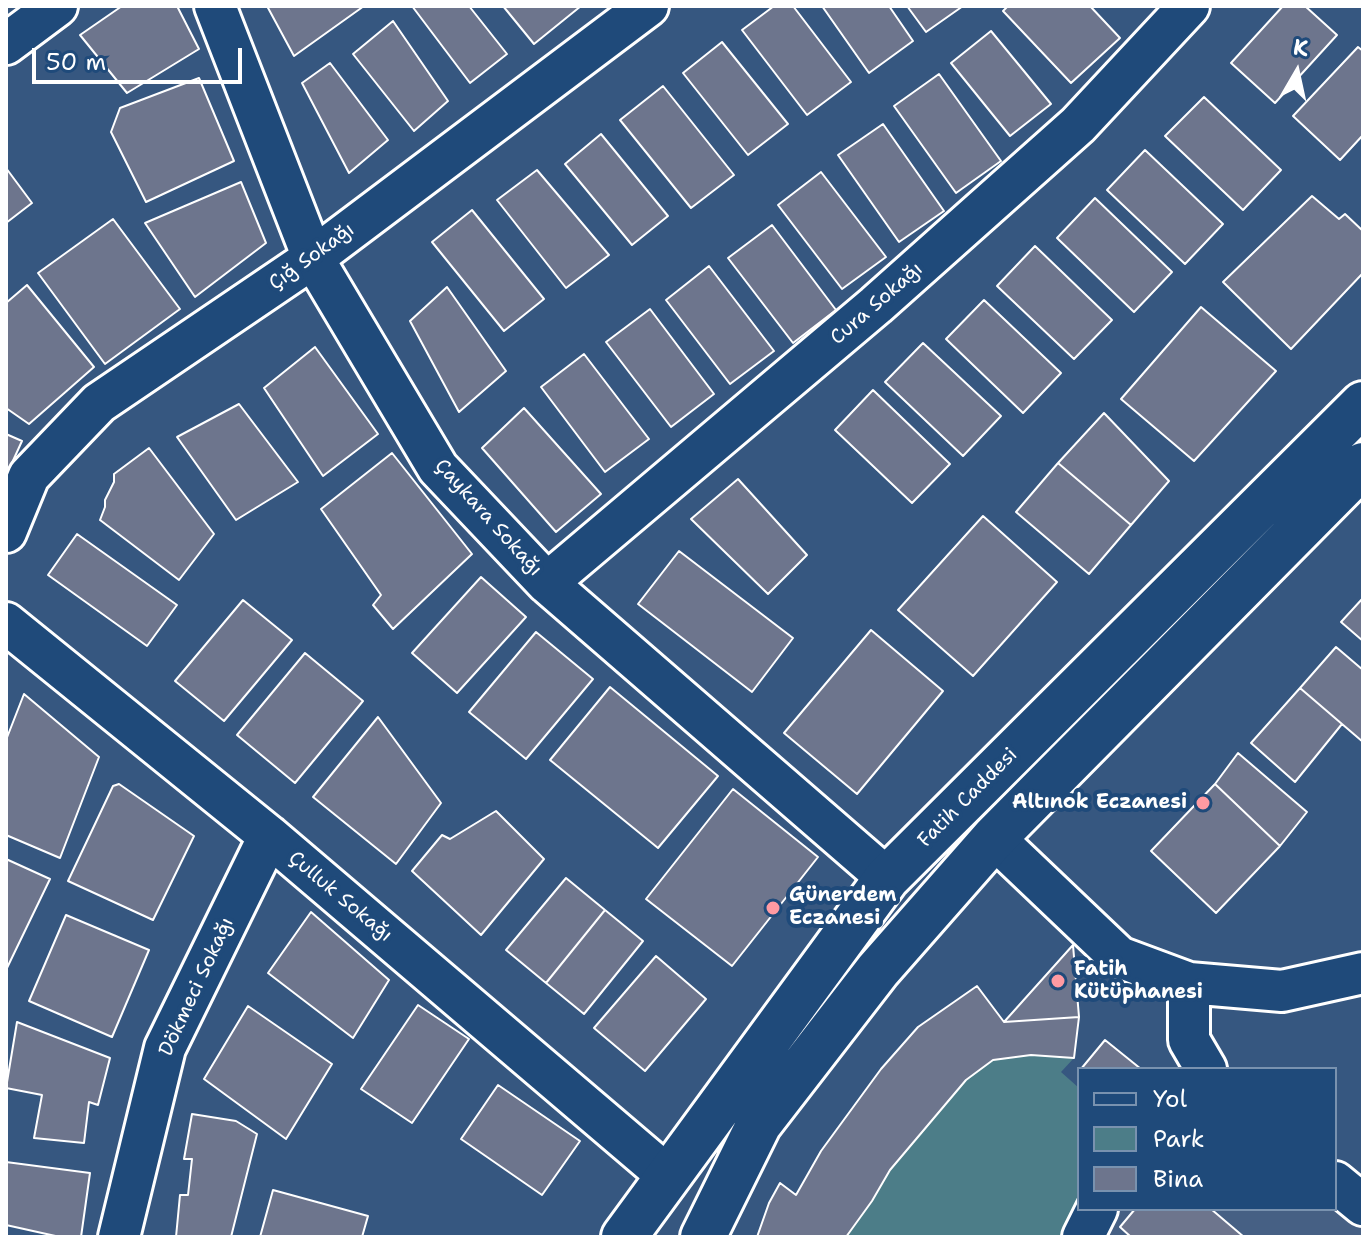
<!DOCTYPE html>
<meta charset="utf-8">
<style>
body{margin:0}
#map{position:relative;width:1369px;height:1243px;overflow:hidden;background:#365780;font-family:"Shantell Sans",sans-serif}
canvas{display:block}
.frame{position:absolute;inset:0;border:8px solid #fff;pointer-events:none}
.legend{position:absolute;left:1077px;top:1067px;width:260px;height:144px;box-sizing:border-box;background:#1f4a7a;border:2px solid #7992af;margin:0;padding:10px 14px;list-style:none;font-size:24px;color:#fff}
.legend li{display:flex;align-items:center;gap:16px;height:40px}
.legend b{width:40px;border:2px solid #7992af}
.north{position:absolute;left:1257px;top:32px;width:80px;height:80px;-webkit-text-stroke:6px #1f4a7a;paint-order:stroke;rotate:9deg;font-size:22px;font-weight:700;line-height:32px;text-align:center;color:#fff}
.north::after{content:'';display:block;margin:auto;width:28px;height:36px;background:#fff;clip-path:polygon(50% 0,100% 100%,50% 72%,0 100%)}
.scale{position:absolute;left:32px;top:48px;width:210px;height:36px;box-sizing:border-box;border:4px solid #fff;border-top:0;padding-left:10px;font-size:24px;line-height:28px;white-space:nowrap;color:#fff;-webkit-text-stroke:6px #1f4a7a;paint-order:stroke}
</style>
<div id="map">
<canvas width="1369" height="1243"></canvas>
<div class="frame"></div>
<ul class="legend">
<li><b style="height:10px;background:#1f4a7a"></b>Yol</li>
<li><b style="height:22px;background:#4c7d88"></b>Park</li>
<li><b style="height:22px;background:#6d758d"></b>Bina</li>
</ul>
<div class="north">K</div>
<div class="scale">50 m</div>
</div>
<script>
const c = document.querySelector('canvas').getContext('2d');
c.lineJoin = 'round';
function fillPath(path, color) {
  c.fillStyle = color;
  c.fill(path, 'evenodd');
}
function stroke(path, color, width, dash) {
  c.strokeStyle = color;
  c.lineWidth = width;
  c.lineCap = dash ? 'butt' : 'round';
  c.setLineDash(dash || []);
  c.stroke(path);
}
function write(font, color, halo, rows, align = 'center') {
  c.font = font + ' "Shantell Sans",sans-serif';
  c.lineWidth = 8;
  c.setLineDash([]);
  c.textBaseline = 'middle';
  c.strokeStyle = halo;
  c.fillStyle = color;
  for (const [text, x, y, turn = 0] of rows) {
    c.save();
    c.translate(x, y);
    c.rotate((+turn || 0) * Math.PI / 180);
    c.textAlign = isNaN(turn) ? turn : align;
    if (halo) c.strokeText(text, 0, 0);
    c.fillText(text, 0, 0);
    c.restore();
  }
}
fillPath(new Path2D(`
 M1335,1197L1363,1220V1237H1055L1079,1209H1335Z`), '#466084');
fillPath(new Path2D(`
 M1031,1055L1074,1058L1061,1072L1079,1088V1209L1086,1237H846L872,1201L890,1170L966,1080L993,1060Z`), '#4c7d88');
const building = new Path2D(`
 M122,6H177L199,49L127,93L80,35Z
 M267,6H364L294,56Z
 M412,6H469L507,54L470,83Z
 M503,6H581L534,44Z
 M774,6H793L851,82L807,115L742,30Z
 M822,6H889L913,41L869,73Z
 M907,6H963L926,32Z
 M1008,6H1090L1120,38L1071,83L1003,11Z
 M1283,6H1305L1337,35L1275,103L1231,63Z
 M393,21L448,101L414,131L353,54Z
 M991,31L1051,104L1010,136L951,63Z
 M722,42L788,124L748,155L683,73Z
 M1358,47L1363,51V135L1340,160L1293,116Z
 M330,63L388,140L349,173L302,83Z
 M939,74L1001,161L956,193L894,106Z
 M199,78L234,161L146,202L111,132L120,108Z
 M663,86L734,175L691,208L620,120Z
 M1204,97L1281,170L1243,210L1165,136Z
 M883,124L944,211L899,242L838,155Z
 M601,134L668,216L632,245L565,164Z
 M1145,150L1223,224L1185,264L1107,190Z
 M6,168L32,203L6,223Z
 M537,170L609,255L566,288L497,200Z
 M821,172L886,257L842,289L778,205Z
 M241,182L266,243L195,297L145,223Z
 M1312,196L1339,219L1345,214L1363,231V273L1291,349L1223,282Z
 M1095,198L1172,272L1134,312L1057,238Z
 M472,210L544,299L504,331L432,242Z
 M113,219L180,309L105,364L38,273Z
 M772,225L836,310L793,343L728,258Z
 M1035,246L1112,320L1074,359L997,286Z
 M709,266L774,351L730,384L666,300Z
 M27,285L94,367L29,424L6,408V303Z
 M447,287L506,371L459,412L410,321Z
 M984,300L1061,373L1023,413L946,339Z
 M1201,307L1276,371L1194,461L1121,399Z
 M650,309L714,394L671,427L606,342Z
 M923,343L1001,416L963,456L885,382Z
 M315,347L378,434L323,476L264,388Z
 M584,354L649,439L605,472L541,387Z
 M873,390L950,464L912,503L835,430Z
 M239,404L298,482L236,520L177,437Z
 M524,408L601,494L556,532L482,448Z
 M1104,413L1169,481L1131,525L1058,463Z
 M6,434L22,441L6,476Z
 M149,448L214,534L179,580L100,520L105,507V500L114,482V474Z
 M392,453L472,554L393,629L373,605L381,595L321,509Z
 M1058,463L1131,525L1089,574L1016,512Z
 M738,479L807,555L768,594L691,519Z
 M983,516L1057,582L973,676L898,610Z
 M77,534L177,605L147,646L48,575Z
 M679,551L793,638L752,692L638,604Z
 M481,577L526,617L457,693L412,653Z
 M1363,598V641L1341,622Z
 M243,600L292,640L224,721L175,681Z
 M871,630L943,691L857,794L784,733Z
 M536,632L593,679L526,759L469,712Z
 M1336,647L1363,670V742L1300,688Z
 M305,653L363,701L295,783L237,735Z
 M610,687L718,776L658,848L550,760Z
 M1300,688L1342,724L1295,782L1251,743Z
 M24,694L99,757L60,858L6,835V740Z
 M378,717L441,803L396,864L313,797Z
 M1238,753L1307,812L1280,846L1215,784Z
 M119,784L194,836L153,920L68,881L113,786Z
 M1215,784L1280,846L1216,913L1151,851Z
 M733,789L818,857L732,966L646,899Z
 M496,811L544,859L481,935L412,871L442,835L450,839Z
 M6,859L50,879L6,970Z
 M566,878L605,910L546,983L506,950Z
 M605,910L643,941L584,1014L546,983Z
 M311,912L389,980L353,1038L268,973Z
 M66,915L149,950L112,1037L29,1001Z
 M1073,945L1079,1017L1004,1022Z
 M656,956L706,999L645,1071L594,1028Z
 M977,986L1004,1022L1079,1017L1074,1058L1031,1055L993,1060L966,1080L890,1170L872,1201L846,1237H757L769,1203L780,1183L796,1195L821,1151L881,1069L918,1027Z
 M418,1005L469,1039L412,1123L361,1089Z
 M248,1006L332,1064L286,1139L204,1079Z
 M17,1022L110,1058L98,1105L89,1102L84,1143L34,1138L42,1095L6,1088Z
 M1105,1040L1141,1069H1081Z
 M498,1085L580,1141L542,1195L461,1139Z
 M192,1114L236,1121L257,1134L231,1237H176L180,1195H188L192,1159H184Z
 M6,1162L90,1173L81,1237H60L6,1225Z
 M273,1190L368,1216L362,1237H260Z
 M1135,1209H1211L1244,1237H1131L1120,1227Z`);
fillPath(building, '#6d758d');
stroke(building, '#fff', 2);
const minor = new Path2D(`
 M215,6L313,258L438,468L547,583L887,878
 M6,44L57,6
 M6,532L29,476L99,403L313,258L648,6
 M547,583L876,305L1078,125L1189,6
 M6,623L269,836L669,1177
 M994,838L1119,957L1189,983L1282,991L1363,973
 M1189,983V1040L1206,1069
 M1335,1182L1363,1205
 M119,1237L165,1048L269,836
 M1083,1237L1097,1209`);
const major = new Path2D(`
 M624,1237L887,878L1363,404
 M703,1237L759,1124L878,970L994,838L1363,465`);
stroke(minor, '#fff', 46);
stroke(major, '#fff', 50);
stroke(minor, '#1f4a7a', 40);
stroke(major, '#1f4a7a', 44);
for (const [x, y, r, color] of [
 [1203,803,8,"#ff9aa2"],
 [773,908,8,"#ff9aa2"],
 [1058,981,8,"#ff9aa2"]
]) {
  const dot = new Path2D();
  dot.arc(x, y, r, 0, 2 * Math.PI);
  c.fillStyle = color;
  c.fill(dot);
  stroke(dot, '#1f4a7a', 3);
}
write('20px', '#fff', '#1f4a7a', [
 ["Çığ Sokağı",312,257,-36],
 ["Cura Sokağı",877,304,-41],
 ["Çaykara Sokağı",488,518,48],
 ["Fatih Caddesi",968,798,-45],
 ["Çulluk Sokağı",340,897,40],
 ["Dökmeci Sokağı",197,987,-65]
]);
write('bold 20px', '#fff', '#1f4a7a', [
 ["Altınok Eczanesi",1187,803,"right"],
 ["Günerdem",789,896],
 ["Eczanesi",789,919],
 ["Fatih",1074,970],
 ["Kütüphanesi",1074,993]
], 'left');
</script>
